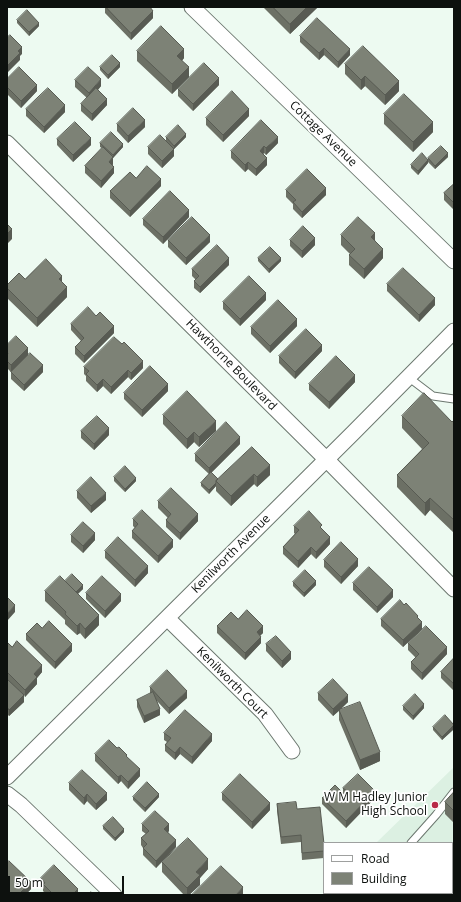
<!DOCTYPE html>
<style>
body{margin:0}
#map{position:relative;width:461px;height:902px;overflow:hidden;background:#edfaf1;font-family:"Open Sans",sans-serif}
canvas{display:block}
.frame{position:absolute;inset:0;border:8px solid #0d110e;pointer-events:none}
.legend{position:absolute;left:323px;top:842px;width:130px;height:52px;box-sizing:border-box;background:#fff;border:1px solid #9ea09f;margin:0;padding:5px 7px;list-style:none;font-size:12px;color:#0d110e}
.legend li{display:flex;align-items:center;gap:8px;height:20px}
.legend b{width:20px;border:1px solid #9ea09f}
.scale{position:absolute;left:8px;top:876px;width:116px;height:18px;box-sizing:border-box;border:2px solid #0d110e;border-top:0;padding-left:5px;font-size:12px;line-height:14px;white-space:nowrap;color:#0d110e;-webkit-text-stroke:3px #fff;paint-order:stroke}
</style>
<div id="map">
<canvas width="461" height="902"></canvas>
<div class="frame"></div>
<ul class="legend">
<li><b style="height:5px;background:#fff"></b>Road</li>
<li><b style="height:11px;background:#7d8276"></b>Building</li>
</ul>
<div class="scale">50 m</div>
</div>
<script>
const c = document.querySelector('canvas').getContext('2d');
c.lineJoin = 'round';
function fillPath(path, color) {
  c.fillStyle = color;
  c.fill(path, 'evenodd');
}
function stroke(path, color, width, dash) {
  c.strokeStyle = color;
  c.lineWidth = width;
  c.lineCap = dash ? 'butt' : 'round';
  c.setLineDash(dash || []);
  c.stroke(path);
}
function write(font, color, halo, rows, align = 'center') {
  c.font = font + ' "Open Sans",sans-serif';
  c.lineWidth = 3.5;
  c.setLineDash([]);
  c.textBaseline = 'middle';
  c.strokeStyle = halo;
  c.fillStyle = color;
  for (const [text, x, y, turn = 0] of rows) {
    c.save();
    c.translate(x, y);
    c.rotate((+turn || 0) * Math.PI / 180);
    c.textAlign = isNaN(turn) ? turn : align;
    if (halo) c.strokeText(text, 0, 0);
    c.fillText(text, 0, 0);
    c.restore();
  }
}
fillPath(new Path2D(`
 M454,767V895H324L326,893H452V843H376Z`), '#dcf0e2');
const lane = new Path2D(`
 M408,377L433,396L454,399
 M411,843L436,815L454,792
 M369,895L371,893`);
const street = new Path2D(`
 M192,7L454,261
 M7,143L326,459L454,589
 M167,618L265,714L292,751
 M7,777L353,433L454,331
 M7,794L21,805L114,895`);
stroke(lane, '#6c776f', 9);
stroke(street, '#6c776f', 17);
stroke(lane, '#fff', 7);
stroke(street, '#fff', 15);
fillPath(new Path2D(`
 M105,7L153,18L131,40L105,13Z
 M263,7H317V8L290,34Z
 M17,20L39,26L29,36L17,23Z
 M300,36L350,55L338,68L324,55L319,60L300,42Z
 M137,51L184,58L182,61L189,77L172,94L137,61Z
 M345,64L399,91L385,105L365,86L361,90L345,74Z
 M100,67H120L108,79L100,70Z
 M7,79L37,91L21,108L7,94Z
 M75,80L101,86L98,90L107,105L92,121L81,111V104L87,98L75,87Z
 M219,85L193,111L178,96V89Z
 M26,109L65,112L44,133L26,116Z
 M384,114L433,132L413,152L384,124Z
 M249,116L223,142L206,125V118Z
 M117,124L145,127L128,143L117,131Z
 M166,137H186L174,149V156L162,168L148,154V147L166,141Z
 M57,139L91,145L73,162L57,145Z
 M100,143L123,147L113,158V165L114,173L101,188L85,173V166L102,148L100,147Z
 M278,143L266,155L264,153L263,154L267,165L256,176L248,169L245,172L231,158V151Z
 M448,157L435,169L428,162V163L418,175L411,168V165L428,159V158Z
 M136,178L161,186L130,217L110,198V191Z
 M454,184V210L444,200V193Z
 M286,190L326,195L302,218L293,209V204L286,197Z
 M189,217L163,244L143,225V219Z
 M341,235L375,240L383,258L364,279L349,265V255L350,254L341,245Z
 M168,240L210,242L186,265L168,247Z
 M290,240L315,245L302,258L290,246Z
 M258,258L281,261L269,273L258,261Z
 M229,265L200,293L194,288V281L196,280L192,276V269Z
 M25,279L62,282L67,297L37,327L7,298V285Z
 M387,284L435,305L419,322L387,291Z
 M266,300L240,326L223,309V302Z
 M71,324L114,333L84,363L75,354V347L81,341L71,330Z
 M297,326L270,353L251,334V327Z
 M7,345L28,355L43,372L24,391L11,379V372L25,359L11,372L7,368Z
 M322,351L295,379L279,363V356Z
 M84,367L143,368L131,380L128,377L111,394L103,386L97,392L86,381V376L84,374Z
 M355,382L329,409L309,390V384Z
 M168,391L142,417L124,399V393Z
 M163,415L216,431L199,447L194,442L187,449L163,424Z
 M402,416L452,422L454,420V533L430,510L425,516L397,487V475L422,449L402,428Z
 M81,431L109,435L94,450L81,438Z
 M240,444L211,473L218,479L252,447L270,475L257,487L254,484L231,506L216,491V486L209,494L201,486V483L209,474L195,461V454Z
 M114,477L136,481L125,492L114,481Z
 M77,491L106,500L91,513L77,498Z
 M158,501L198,521L180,540L166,527V520L168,518L158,508Z
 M133,519L173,547L158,563L132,538V531L135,528L133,526Z
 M294,526L322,530L330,544L316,559L311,554L298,568L283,554V547L295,534L294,533Z
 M71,535L95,540L83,553L71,542Z
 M105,551L148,573L135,587L105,558Z
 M324,560L358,566L341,584L324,567Z
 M65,581L83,589L78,594L99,625L85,639L80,633L77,635L65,624V620L45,601V591Z
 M293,582L316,585L304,597L293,586Z
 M353,583L393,597L377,613L353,590Z
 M86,593L121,601L105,618L86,599Z
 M238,619L263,633L260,635L261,643L245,660L217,633V626Z
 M381,619H418L422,629L403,647L381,626Z
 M42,628L72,651L55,669L26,640V634Z
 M7,642L42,672L37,678V684L25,697L24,695V702L9,716L7,714Z
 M408,643L447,654L422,680L411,669V662L416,658L408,650Z
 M266,644L291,659L282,668L266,651Z
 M454,658V691L441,678V672Z
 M150,687L187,698L169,714L157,701L160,715L144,723L137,707V700L150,694Z
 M318,693L348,702L340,710L380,761L360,770L339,720V711L333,716L318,700Z
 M403,706L424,708L413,720L403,710Z
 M454,725V729L442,740L433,730V727Z
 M164,733L212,741L192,764L180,754L175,760L165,751V745L167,742L164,740Z
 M95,754L127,757L140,776L128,789L121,781L118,784L95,761Z
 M69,783L107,800L96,810L87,801L84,805L69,790Z
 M343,788L375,798L346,828L322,804V798L343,793Z
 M454,792V823L445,814V802Z
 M222,793L270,810L252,829L222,800Z
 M133,797H159L145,812L133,800Z
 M277,804L324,844V858L302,860L301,842L281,844L277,811Z
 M142,824L169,831L168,832L176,847L156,868L143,855V848L141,845V838L146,834L142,831Z
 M103,826L124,832L115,841L103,829Z
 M162,862L208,869L200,878V885L189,895H184L162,872Z
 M7,863L31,889L25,895H7Z
 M41,878L78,895H47L43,891V888L41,885Z`), '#6c7065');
fillPath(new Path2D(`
 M307,7H317V8L290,34V24Z
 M153,11V18L131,40V33Z
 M39,23V26L29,36V32Z
 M22,47V54L20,56V60L7,73V66L18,51Z
 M324,48V55L319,60V53Z
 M184,49V58L177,66V56Z
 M350,49V55L338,68V62Z
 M120,63V67L108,79V75Z
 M189,67V77L172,94V84Z
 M365,76V86L361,90V80Z
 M219,78V85L193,111V104Z
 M101,79V86L89,100V93Z
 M399,81V91L385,105V95Z
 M37,85V91L21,108V101Z
 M107,99V105L92,121V114Z
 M65,105V112L44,133V127Z
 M249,109V116L223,142V135Z
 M145,120V127L128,143V136Z
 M433,122V132L413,152V142Z
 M186,134V137L174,149V156L162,168V161L174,149V146Z
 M278,137V143L266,155V148Z
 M91,138V145L73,162V155Z
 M123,144V147L113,158V164L109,168V162L113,158V155Z
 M264,146V153L260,158V151Z
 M448,153V157L435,169V166Z
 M267,158V165L256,176V169Z
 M428,160V163L418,175V171Z
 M248,162V169L245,172V165Z
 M114,167V173L101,188V181Z
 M161,179V186L130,217V211Z
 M326,188V195L302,218V212Z
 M189,210V217L163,244V237Z
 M12,229V239L7,244V234Z
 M375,233V243L371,237Z
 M210,235V242L186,265V258Z
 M315,238V245L302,258V251Z
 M383,249V258L364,279V269Z
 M229,258V265L200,293V287Z
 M281,258V261L269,273V269Z
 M62,276V286L59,279Z
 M67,287V297L37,327V318Z
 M266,293V300L240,326V319Z
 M435,298V305L419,322V315Z
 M297,319V326L270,353V346Z
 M114,326V333L84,363V356Z
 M322,345V351L295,379V372Z
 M28,348V355L11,372V365Z
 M143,361V368L131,380V373Z
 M43,365V372L24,391V385Z
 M128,370V377L111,394V387Z
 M355,375V382L329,409V402Z
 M103,379V386L97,392V385Z
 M168,384V391L142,417V410Z
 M216,421V431L199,447V437Z
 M109,428V435L94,450V444Z
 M194,432V442L187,449V439Z
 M240,437V444L209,475V468Z
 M270,465V475L257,487V477Z
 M254,474V484L231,506V496Z
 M136,478V481L125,492V489Z
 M216,483V486L209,494V490Z
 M106,493V500L91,513V506Z
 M430,498V510L425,516V503Z
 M198,514V521L180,540V533Z
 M95,533V540L83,553V546Z
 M330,537V544L316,559V552Z
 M173,540V547L158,563V556Z
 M311,547V554L298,568V561Z
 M358,559V566L341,584V577Z
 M148,566V573L135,587V580Z
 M316,581V585L304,597V593Z
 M83,585V589L75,596V593Z
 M393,590V597L377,613V607Z
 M121,594V601L105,618V611Z
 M15,605V612L7,621V614Z
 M99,615V625L85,639V629Z
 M422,622V629L403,647V640Z
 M80,623V633L77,635V626Z
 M263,626V633L257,639V632Z
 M261,637V643L245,660V653Z
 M72,644V651L55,669V662Z
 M447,647V654L422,680V673Z
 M291,652V659L282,668V661Z
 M42,665V672L37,678V684L25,697V690L34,674Z
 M187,691V698L169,714V708Z
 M24,695V702L9,716V710Z
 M348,695V702L333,716V709Z
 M424,704V708L413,720V716Z
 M160,709V715L144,723V716Z
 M454,725V729L442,740V737Z
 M212,734V741L192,764V757Z
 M180,747V754L175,760V753Z
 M380,752V761L360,770V760Z
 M140,769V776L128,789V782Z
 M121,775V781L118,784V777Z
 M375,791V798L346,828V821Z
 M107,793V800L96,810V804Z
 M87,794V801L84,805V798Z
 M159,794V797L145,812V808Z
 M270,803V810L252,829V822Z
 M169,824V831L164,836V829Z
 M124,829V832L115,841V838Z
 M176,840V847L156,868V861Z
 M208,859V869L200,878V885L189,895H187V888L196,872Z
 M31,882V889L25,895H18Z
 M243,887V895H236Z
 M78,889V895H74V893Z`), '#585b53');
const building = new Path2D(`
 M106,7H150L153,11L131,33Z
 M273,7H307L290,24Z
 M27,10L39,23L29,32L17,20Z
 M317,18L350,49L338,62L324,48L319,53L300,36Z
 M161,26L184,49L177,56L189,67L172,84L137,51Z
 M10,35L22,47L18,51L20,53L7,66V38Z
 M363,46L399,81L385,95L365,76L361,80L345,64Z
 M112,55L120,63L108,75L100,67Z
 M204,63L219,78L193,104L178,89Z
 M19,67L37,85L21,101L7,87V79Z
 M88,67L101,79L89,93L75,80Z
 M48,88L65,105L44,127L26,109Z
 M96,88L107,99L92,114L81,104Z
 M232,91L249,109L223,135L206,118Z
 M404,94L433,122L413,142L384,114Z
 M133,108L145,120L128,136L117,124Z
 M261,120L278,137L266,148L264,146L260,151L267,158L256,169L248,162L245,165L231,151Z
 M75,122L91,138L73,155L57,139Z
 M178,125L186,134L174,146L166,137Z
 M111,132L123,144L113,155L100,143Z
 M160,135L174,149L162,161L148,147Z
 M441,146L448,153L435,166L428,158Z
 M103,147L113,157L109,162L114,167L101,181L85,166Z
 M422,153L428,160L418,171L411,165Z
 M147,166L161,179L130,211L110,191L130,172L136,178Z
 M307,169L326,188L302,212L293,202L296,200L286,190Z
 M454,184V203L444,193Z
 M170,191L189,210L163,237L143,219Z
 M192,217L210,235L186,258L168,240Z
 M358,217L375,233L371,237L383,249L364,269L349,255L355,249L341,235Z
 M7,224L12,229L7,234Z
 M303,226L315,238L302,251L290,240Z
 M217,245L229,258L200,287L194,281L199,276L192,269Z
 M270,247L281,258L269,269L258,258Z
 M46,259L62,276L59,279L67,287L37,318L7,288V285L19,273L25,279Z
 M403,268L435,298L419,315L387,284Z
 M249,276L266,293L240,319L223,302Z
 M278,300L297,319L270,346L251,327Z
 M88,307L96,316L100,312L114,326L84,356L75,347L84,338L71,324Z
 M306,329L322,345L295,372L279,356Z
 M16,336L28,348L11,365L7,361V355L8,354L7,352V345Z
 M114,337L122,344L124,342L143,361L131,373L128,370L111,387L103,379L97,385L86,374L89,371L84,367Z
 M30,353L43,365L24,385L11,372Z
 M336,356L355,375L329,402L309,384Z
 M150,366L168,384L142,410L124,393Z
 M187,391L216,421L199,437L194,432L187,439L163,415Z
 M424,393L452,422L454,420V520L430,498L425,503L397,475L429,443L402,416Z
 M97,416L109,428L94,444L81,431Z
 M226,422L240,437L209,468L195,454Z
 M252,447L270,465L257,477L254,474L231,496L216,481Z
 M125,466L136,478L125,489L114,477Z
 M211,472L218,479L216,481V483L209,490L201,483Z
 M91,477L106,493L91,506L77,491Z
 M171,488L198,514L180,533L166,520L171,514L158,501Z
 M142,510L173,540L158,556L132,531L138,524L133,519Z
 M309,511L322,525L320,527L330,537L316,552L311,547L298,561L283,547L299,530L294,526Z
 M83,522L95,533L83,546L71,535Z
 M118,537L148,566L135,580L105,551Z
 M341,542L358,559L341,577L324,560Z
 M369,567L393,590L377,607L353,583Z
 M305,570L316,581L304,593L293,582Z
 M72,574L83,585L76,592L65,581Z
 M60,576L99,615L85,629L80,623L77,626L65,614L66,612L45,591Z
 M102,576L121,594L105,611L86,593Z
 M7,597L15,605L7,614Z
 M400,600L404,605L406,603L418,616L417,617L422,622L403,640L381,619Z
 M247,610L263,626L257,632L261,637L245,653L217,626L231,612L238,619Z
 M49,621L72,644L55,662L26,634L37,623L42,628Z
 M426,626L447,647L422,673L411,662L419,654L408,643Z
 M276,636L291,652L282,661L266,644Z
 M17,641L42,665L34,674L37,677L25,690L7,672V642L12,647Z
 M454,658V684L441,672Z
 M167,670L187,691L169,708L150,687Z
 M7,679L24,695L9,710L7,707Z
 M333,679L348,695L333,709L318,693Z
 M153,692L160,709L144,716L137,700Z
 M415,694L424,704L413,716L403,706Z
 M360,702L380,752L360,760L339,710Z
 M185,710L212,734L192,757L180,747L175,753L165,745L171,738L164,733Z
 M445,715L454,725L442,737L433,727Z
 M109,740L117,748L119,747L127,755L126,756L140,769L128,782L121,775L118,777L95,754Z
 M82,770L107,793L96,804L87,794L84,798L69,783Z
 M240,774L270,803L252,822L222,793Z
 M358,774L375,791L346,821L322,798L335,785L345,795L348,792L343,788Z
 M147,782L159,794L145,808L133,797Z
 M454,792V811L445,802Z
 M296,802L297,809L320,807L324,844V851L302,853L301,835L281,837L277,804Z
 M155,811L169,824L164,829L176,840L156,861L143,848L147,844L141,838L149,831L142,824Z
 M113,817L124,829L115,838L103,826Z
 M188,838L208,859L196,872L200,875L187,888L162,862Z
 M454,856V895H416L418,893H452V858Z
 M9,861L31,882L18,895H12L7,891V863Z
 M54,865L78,889L74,893L76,895H54L43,884L45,883L41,878Z
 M221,866L243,887L236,895H194L193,894Z
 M91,892L94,895H88Z`);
fillPath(building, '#7d8276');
stroke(building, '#585b53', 1);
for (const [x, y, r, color] of [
 [435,805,4,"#b92848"]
]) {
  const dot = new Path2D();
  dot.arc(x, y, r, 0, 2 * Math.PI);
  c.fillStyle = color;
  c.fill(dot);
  stroke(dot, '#fff', 1.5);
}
write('12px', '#0d110e', '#fff', [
 ["Cottage Avenue",323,134,44],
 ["Hawthorne Boulevard",231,365,45],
 ["Kenilworth Avenue",231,554,-45],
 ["Kenilworth Court",232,683,45]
]);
write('12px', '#0d110e', '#fff', [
 ["W M Hadley Junior",427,798],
 ["High School",427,812]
], 'right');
</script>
